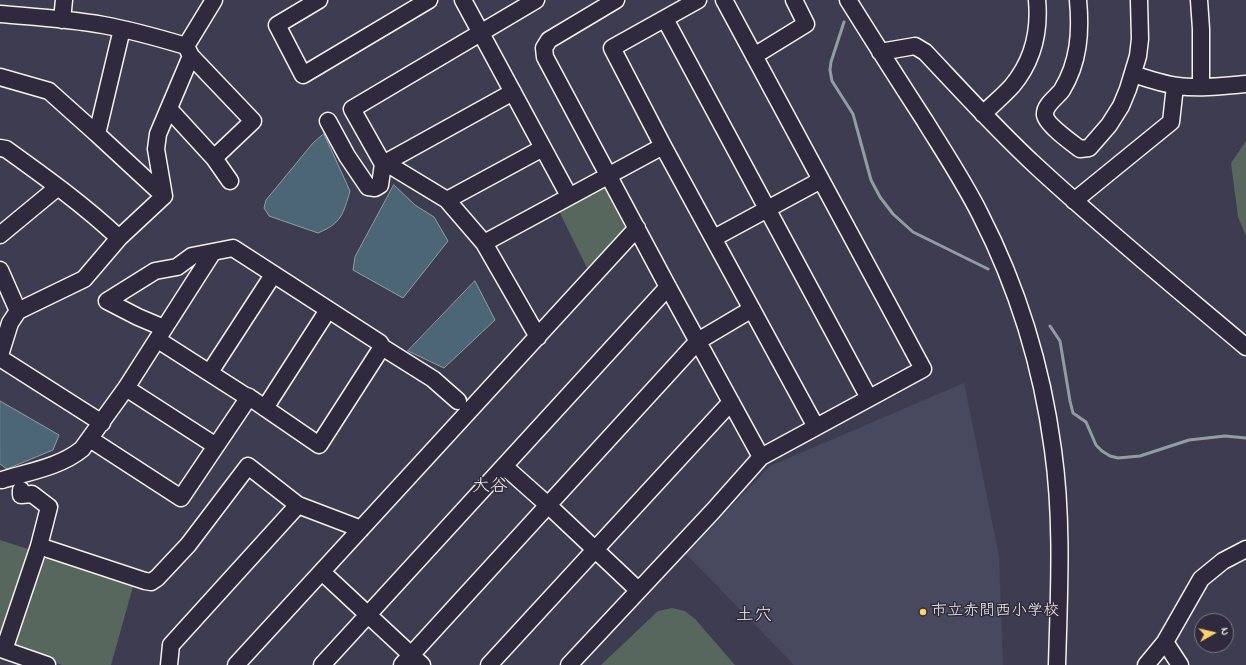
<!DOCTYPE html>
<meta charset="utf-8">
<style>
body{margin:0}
#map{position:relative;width:1246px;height:665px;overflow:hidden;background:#3e3c50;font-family:"Indie Flower",sans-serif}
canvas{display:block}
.north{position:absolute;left:1194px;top:613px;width:40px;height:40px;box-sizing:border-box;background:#2f2a3d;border:1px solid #7e7a81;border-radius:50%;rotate:82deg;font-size:11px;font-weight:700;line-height:16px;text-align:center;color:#f4f1e8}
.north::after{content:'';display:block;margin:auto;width:14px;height:18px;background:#ffd166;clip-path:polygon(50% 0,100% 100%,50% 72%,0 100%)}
</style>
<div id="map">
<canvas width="1246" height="665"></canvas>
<div class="north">N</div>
</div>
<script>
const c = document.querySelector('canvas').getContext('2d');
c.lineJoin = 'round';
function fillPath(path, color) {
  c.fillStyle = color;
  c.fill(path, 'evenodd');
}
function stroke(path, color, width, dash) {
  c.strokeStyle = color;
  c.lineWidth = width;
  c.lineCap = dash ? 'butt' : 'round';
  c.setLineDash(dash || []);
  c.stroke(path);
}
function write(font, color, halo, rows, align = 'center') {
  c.font = font + ' "Indie Flower","Klee One",sans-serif';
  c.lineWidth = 3;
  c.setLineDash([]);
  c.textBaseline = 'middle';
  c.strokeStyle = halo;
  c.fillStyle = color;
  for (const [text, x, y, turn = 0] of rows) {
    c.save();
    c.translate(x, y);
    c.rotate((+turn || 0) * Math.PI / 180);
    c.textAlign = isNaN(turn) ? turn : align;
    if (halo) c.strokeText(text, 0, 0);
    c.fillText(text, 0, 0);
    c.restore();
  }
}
fillPath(new Path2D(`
 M964,383L999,556L1003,665H794L686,554L770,466Z`), '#48495e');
fillPath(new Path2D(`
 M1246,141V236L1238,217L1231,163Z
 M603,185L626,229L587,268L559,211Z
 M0,540L34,551L0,646Z
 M43,555L134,583L111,665H62L14,648L12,643Z
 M672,608L685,611L695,619L735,665H601L658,611Z`), '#58675d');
const water = new Path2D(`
 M324,134L350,191C343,214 342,223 318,233L269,216L264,208L266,200L313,143Z
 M394,185L415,205L434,217L448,241L403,298L353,270L355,257Z
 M475,281L495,320L444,368L408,351Z
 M0,401L59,435L53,450L7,469L0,464Z`);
fillPath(water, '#4d6675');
stroke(water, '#909ea3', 1);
stroke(new Path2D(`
 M844,22L831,62L830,70L832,81L853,114L871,180L880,197L893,214L913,232L988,269
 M1050,326L1060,341L1070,401L1073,413L1086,422L1096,445L1102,451L1110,456L1118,458L1140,456L1189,440L1225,436L1246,438`), '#909ea3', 3);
const minor = new Path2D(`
 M319,0L277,25L303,75L429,0
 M463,0L569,196
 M616,0L549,40L544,48L545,57L668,287L761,457
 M698,0L612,48L663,146L816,427
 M848,0C873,40 899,81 925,121C944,152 964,182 980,214C1018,288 1042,367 1053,450C1063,521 1059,593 1057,665
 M1078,0C1081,32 1079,62 1062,90C1057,97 1044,105 1045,115C1046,124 1072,143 1080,149L1089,148L1109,125L1121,106L1128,89L1138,56L1140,39L1139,0
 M1199,0L1201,29V87
 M0,14C34,17 69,19 103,25C131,30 159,38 186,46L191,56L158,134L156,149L164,196L119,238L84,279L18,311L10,323L0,355
 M665,19L869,398
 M62,20L64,0
 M122,29L97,134L164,196
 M186,46L214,0
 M880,52L915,46L925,52C961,90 996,129 1035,165C1103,228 1175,287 1246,347
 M191,56L253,121L214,158
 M754,56L806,24L794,0
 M1133,74C1148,79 1163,84 1178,86C1200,89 1224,86 1246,84
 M0,77L49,91L97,134
 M169,109L214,158L230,181
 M983,114C992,105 1003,96 1012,86C1033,61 1040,32 1037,0
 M328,121L347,156L368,187L375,188L380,185L383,164L352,109L536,0
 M0,148L6,149C45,177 84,205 119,238
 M386,163L447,200
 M383,164L513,92
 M1074,201L1171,122L1175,86
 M0,235L58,187
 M714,238L821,180
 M484,243L663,146
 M0,270L18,311
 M538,337L484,243L447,200L543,148
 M158,340L244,395L249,397L319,445L382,347L380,343L233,248L192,256L177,267L155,271L107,301L138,317L164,328
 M382,347L433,379L458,401
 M0,358L102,423
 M210,372L273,275
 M126,388L216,446
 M265,408L328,310
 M90,439L181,498L249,397
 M504,466L549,506L638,590
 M2,480C28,472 60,467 82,449L126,388L213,252
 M21,490V495L32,494L49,507L39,546L4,650L47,665
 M39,546L145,581L151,582L157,578L188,545L248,466L298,505L361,529
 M322,572L422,665
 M1165,642L1180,665
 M169,665L171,645L298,505
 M236,665L637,228
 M322,665L668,287
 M402,665L698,341L752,309
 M489,665L731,402
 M569,665L713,511L761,457L923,369L724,0
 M1146,665L1165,642L1201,579L1223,561L1246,549`);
stroke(minor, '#f4f1e8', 19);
stroke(minor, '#2f2a3d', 16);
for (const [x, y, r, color] of [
 [923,612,4,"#ffd166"]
]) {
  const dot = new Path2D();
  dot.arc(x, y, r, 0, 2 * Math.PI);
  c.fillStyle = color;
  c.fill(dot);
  stroke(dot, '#2f2a3d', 1.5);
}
write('16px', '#f4f1e8', '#2f2a3d', [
 ["市立赤間西小学校",931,612]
], 'left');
write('18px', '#f4f1e8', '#2f2a3d', [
 ["大谷",490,488],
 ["土穴",754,617]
]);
</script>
